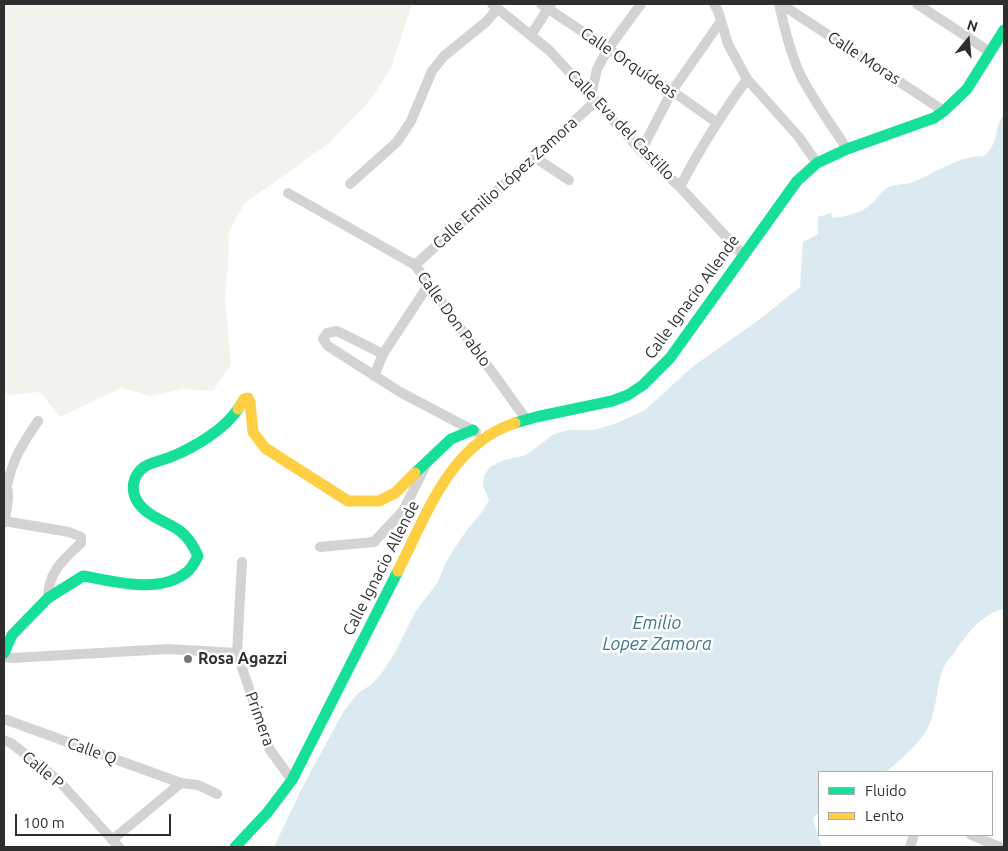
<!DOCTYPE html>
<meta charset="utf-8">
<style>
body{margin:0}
#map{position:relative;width:1008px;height:851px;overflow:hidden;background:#fff;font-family:Ubuntu,sans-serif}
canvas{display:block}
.frame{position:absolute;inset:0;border:5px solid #2e2e2e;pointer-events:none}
.legend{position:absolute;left:818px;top:771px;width:175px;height:65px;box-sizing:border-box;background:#fff;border:1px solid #ababab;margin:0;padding:6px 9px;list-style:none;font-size:15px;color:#2e2e2e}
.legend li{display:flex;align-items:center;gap:10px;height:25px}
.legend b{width:25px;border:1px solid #ababab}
.north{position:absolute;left:943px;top:15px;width:50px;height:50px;-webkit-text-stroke:4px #fff;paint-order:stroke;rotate:17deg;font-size:14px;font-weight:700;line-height:20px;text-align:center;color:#2e2e2e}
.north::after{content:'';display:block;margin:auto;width:18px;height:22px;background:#2e2e2e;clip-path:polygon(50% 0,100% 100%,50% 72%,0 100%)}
.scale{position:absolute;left:15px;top:814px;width:156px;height:22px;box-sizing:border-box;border:2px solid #2e2e2e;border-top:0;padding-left:6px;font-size:15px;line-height:18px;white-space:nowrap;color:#2e2e2e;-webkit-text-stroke:4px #fff;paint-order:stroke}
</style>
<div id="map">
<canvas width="1008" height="851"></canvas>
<div class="frame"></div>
<ul class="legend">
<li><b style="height:6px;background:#16e098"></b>Fluido</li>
<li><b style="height:6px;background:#ffcf43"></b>Lento</li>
</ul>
<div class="north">N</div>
<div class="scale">100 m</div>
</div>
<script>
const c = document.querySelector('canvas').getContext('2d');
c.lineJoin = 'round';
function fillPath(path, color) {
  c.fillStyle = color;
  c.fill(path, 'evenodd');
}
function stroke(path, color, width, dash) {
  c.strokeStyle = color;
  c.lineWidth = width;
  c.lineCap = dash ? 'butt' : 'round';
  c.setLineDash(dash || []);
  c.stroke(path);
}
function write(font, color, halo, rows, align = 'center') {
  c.font = font + ' Ubuntu,sans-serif';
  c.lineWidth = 5;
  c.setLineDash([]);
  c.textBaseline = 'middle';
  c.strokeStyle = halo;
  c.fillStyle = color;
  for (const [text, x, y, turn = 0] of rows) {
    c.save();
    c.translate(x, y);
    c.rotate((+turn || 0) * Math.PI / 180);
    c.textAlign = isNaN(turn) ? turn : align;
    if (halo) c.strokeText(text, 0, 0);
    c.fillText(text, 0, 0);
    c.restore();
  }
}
fillPath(new Path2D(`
 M4,4H412L391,68L372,98L328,144L245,203L229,231L228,266L225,298L231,364L213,391L182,389L151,396L121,388L60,417L40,392L9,395L4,393Z`), '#f1f4ec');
fillPath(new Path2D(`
 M1004,115V609C981,614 967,634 954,653C950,658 945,663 943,669C935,689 938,712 926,731C916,747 900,760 886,772H819V814L816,815L813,819L822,847H274L301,790L343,712L358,693L371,685L381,674L396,651L415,612L438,582L445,564L461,538L484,509L489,500L483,485L484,475L490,467L502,461L526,455L554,434L569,430H594L617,423L645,410L692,367L756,322L800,287L803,242L818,234V217L831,213L832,218C847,216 860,214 871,204C876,200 879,194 884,190C895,182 904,186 913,182C937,172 958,156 984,156C1000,143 993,127 1004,115Z`), '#daeaf0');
stroke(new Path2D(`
 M492,4L550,51L641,151L680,187L743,255
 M541,4L672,91L716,122
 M714,4L718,11L728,44L747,79L798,136L817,163
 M779,4C784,27 790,52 800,74C813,100 831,124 847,149
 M917,4L990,52
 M784,6L944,111
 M531,35L551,4
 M591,96L597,69L608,49L641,4
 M641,151L672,91L721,21
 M534,157L569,180
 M350,184L397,142L411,121L432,71L444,56L486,22L497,9
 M680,187C700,148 722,114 747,79
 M288,193L415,265L526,419
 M415,265L595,102
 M383,354L337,331L327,333L323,339L328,346L400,392L476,432
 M374,376L383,354L429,284
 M4,482C12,490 6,512 4,523
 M7,485C14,456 22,445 38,421
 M4,521L69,532L81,537V543C63,560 48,572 48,598
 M320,547L374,542L403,511L425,467
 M242,562L237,653L270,750L292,780
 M4,657L13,658L168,649L237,653
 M4,719L181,783L198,785L217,794
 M4,740L11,743L58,780L119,847
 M971,835L1000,847
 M112,840L181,783
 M910,847L914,835`), '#d3d3d3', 10);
stroke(new Path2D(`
 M515,423L536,417L612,401L628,395L643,385L670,358L797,181L817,163L847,149L934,118L944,111L967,89L1004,30
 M415,473L451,439L473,430
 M4,653L12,635L48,598L83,576C114,581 159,595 187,572C192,568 195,562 198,556C194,547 188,537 180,531C166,521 147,517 137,501C130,489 133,475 144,467C152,462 164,460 173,456C195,447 225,429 238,409
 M235,847L267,813L292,780L398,571`), '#16e098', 11);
stroke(new Path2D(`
 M238,409L244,399L248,398L250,402L253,432L265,448L348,501H379L395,493L415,473
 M398,571C427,514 450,444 515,423`), '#ffcf43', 11);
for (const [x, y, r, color] of [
 [188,659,5,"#777"]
]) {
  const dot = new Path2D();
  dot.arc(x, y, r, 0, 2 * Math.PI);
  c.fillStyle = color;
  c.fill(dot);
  stroke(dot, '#fff', 2);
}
write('16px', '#2e2e2e', '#fff', [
 ["Calle Moras",864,58,33],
 ["Calle Orquídeas",629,63,34],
 ["Calle Eva del Castillo",621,125,46],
 ["Calle Emilio López Zamora",505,183,-42],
 ["Calle Ignacio Allende",692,297,-54],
 ["Calle Don Pablo",454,319,54],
 ["Calle Ignacio Allende",381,568,-63],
 ["Primera",260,719,70],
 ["Calle Q",92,751,20],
 ["Calle P",43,770,40]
]);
write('bold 16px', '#2e2e2e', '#fff', [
 ["Rosa Agazzi",198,659]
], 'left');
write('italic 18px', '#41778c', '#fff', [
 ["Emilio",657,623],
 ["Lopez Zamora",657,644]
]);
</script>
